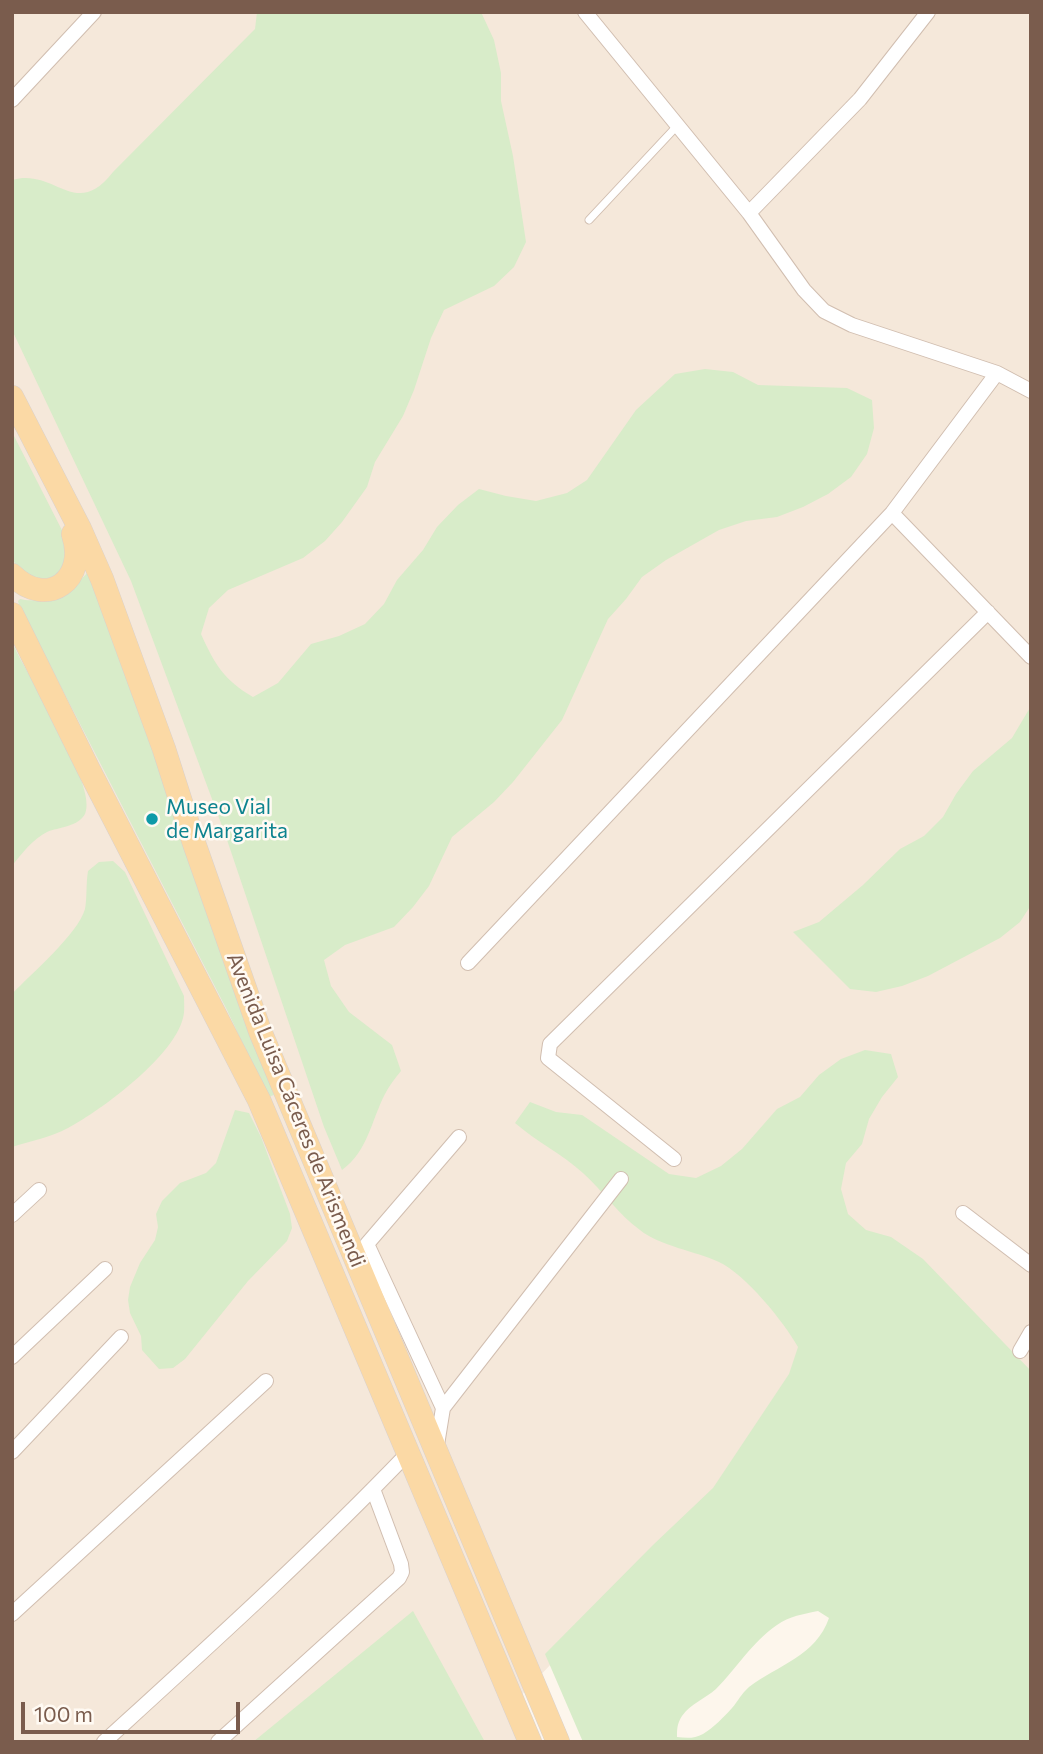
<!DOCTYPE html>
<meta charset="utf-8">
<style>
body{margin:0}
#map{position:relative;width:1043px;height:1754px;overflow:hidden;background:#fdf6ec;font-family:Commissioner,sans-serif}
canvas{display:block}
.frame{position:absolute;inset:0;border:14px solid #7a5c4d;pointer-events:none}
.scale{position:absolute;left:21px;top:1702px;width:219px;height:32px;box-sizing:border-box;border:4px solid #7a5c4d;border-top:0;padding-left:9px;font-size:21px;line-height:24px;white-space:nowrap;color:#7a5c4d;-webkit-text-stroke:5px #fffaf3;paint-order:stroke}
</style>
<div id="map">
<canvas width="1043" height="1754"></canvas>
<div class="frame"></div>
<div class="scale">100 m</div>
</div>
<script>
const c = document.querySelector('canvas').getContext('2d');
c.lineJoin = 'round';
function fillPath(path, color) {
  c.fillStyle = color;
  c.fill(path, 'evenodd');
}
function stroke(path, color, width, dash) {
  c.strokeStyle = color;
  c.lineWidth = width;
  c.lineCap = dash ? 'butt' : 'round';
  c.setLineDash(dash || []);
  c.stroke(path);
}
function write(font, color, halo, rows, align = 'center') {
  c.font = font + ' Commissioner,sans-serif';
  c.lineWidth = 5;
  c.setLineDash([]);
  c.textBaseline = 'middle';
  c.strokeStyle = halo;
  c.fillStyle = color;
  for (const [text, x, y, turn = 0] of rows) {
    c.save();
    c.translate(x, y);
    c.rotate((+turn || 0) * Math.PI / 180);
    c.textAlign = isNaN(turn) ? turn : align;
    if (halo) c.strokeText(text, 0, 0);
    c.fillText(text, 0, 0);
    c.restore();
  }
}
fillPath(new Path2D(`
 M12,12H1031V1396L901,1298L510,1707L524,1742H12Z`), '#f5e8da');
fillPath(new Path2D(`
 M257,12H481L494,40L501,73V101L513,156L526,242L514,267L494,286L444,310L431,338L414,390L403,416L375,462L367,487L342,522L325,541L303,558L228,590L209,608L201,634C215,665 224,680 253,697L278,683L311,644L339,636L365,624L384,604L397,580L423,550L437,527L458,505L479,489L506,496L536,501L567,493L587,480L636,410L675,374L705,369L733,372L758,385L847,388L872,400L874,428L867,454L851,477L828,494L803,507L777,517L746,521L719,530L666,560L642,577L626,599L608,619L562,720L513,782L494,802L452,837L429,886L413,907L394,927L345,945L324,960L331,986L349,1012L392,1045L401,1071C395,1078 389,1086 385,1094C371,1121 368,1151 342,1170L324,1127L225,834L131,581L12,330V180C55,167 75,221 113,172L255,29Z
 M12,432L68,542L62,572L41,583L17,568L12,557Z
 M87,573L91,574L274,1095L268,1097L227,1010L19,605L18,601L20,599C42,605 73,590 87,573Z
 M12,642C25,673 99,787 85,814C78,827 59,827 47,832C33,839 22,853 12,866Z
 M1031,706V905L1020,922L1000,938L928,976L902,986L876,992L850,989L793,932L819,922L863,885L900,849L924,836L943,817L956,794L973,771L1012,738Z
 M113,861L125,872L184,996C184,1003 185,1012 183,1018C174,1056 102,1110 68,1128C51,1137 31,1141 12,1147V994C31,974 78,934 85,909C87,900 86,882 88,871L99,862Z
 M865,1050L891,1054L898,1077L882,1097L869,1119L862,1144L846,1163L841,1189L848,1214L866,1230L891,1237L923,1259L1031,1371V1742H583L545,1654L653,1545L713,1488L789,1374L798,1347C783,1321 746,1275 719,1262C695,1251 660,1246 640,1230C618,1214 603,1191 583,1173C562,1154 537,1142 515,1123L530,1102L556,1112L582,1115L669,1174L696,1178L721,1166L742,1149L777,1109L800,1097L819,1075L841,1059ZM818,1611L829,1618C816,1656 778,1665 749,1687C741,1694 738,1701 732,1708C724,1717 713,1728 703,1734C694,1739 686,1738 677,1737C677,1729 677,1724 682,1716C691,1703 705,1699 716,1689C737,1668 752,1642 777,1625C789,1616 804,1614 818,1611Z
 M235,1110L249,1113L261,1137L290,1214L292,1228L287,1241L248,1281L185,1359L173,1368L159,1369L142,1350L141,1336L130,1313L128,1300L130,1287L140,1263L155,1240L158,1227L156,1214L162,1201L180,1183L206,1173L216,1163Z
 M413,1611L485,1742H253Z`), '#d8ecc9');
const service = new Path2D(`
 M589,220L677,126`);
const minor = new Path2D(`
 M585,12L749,213L804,290L824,311L852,325L997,373L1031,391
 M12,100L94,12
 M749,213L860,99L928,12
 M892,513L1031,657
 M468,963L892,513L997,373
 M459,1137L367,1244L443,1408L621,1179
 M674,1159L548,1058L550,1044L988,612
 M963,1213L1031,1265
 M12,1215L39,1190
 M1020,1351L1031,1332
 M12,1357L105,1269
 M437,1445L443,1408
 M12,1452L121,1337
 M12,1614L266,1381
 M104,1742C208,1647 311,1554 408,1453
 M218,1742L399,1578L402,1572L401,1564L373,1489`);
const primary = new Path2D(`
 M12,397L80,529L102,579L164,749L194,843L260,1031L558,1742
 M12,575C48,610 88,579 73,534
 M12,614L89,770L259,1100L530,1742`);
stroke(service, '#d1beb0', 9);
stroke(minor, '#d1beb0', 16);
stroke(primary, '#dad1cd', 24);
stroke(service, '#fff', 7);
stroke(minor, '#fff', 14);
stroke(primary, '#fbd9a5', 23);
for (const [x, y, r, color] of [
 [152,819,7,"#0f9aa8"]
]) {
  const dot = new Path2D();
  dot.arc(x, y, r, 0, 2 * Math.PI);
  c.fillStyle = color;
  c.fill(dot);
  stroke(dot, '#fffaf3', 2.5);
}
write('21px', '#0d838f', '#fffaf3', [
 ["Museo Vial",166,807],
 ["de Margarita",166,831]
], 'left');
write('21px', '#7a5c4d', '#fffaf3', [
 ["Avenida Luisa Cáceres de Arismendi",296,1110,68]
]);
</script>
